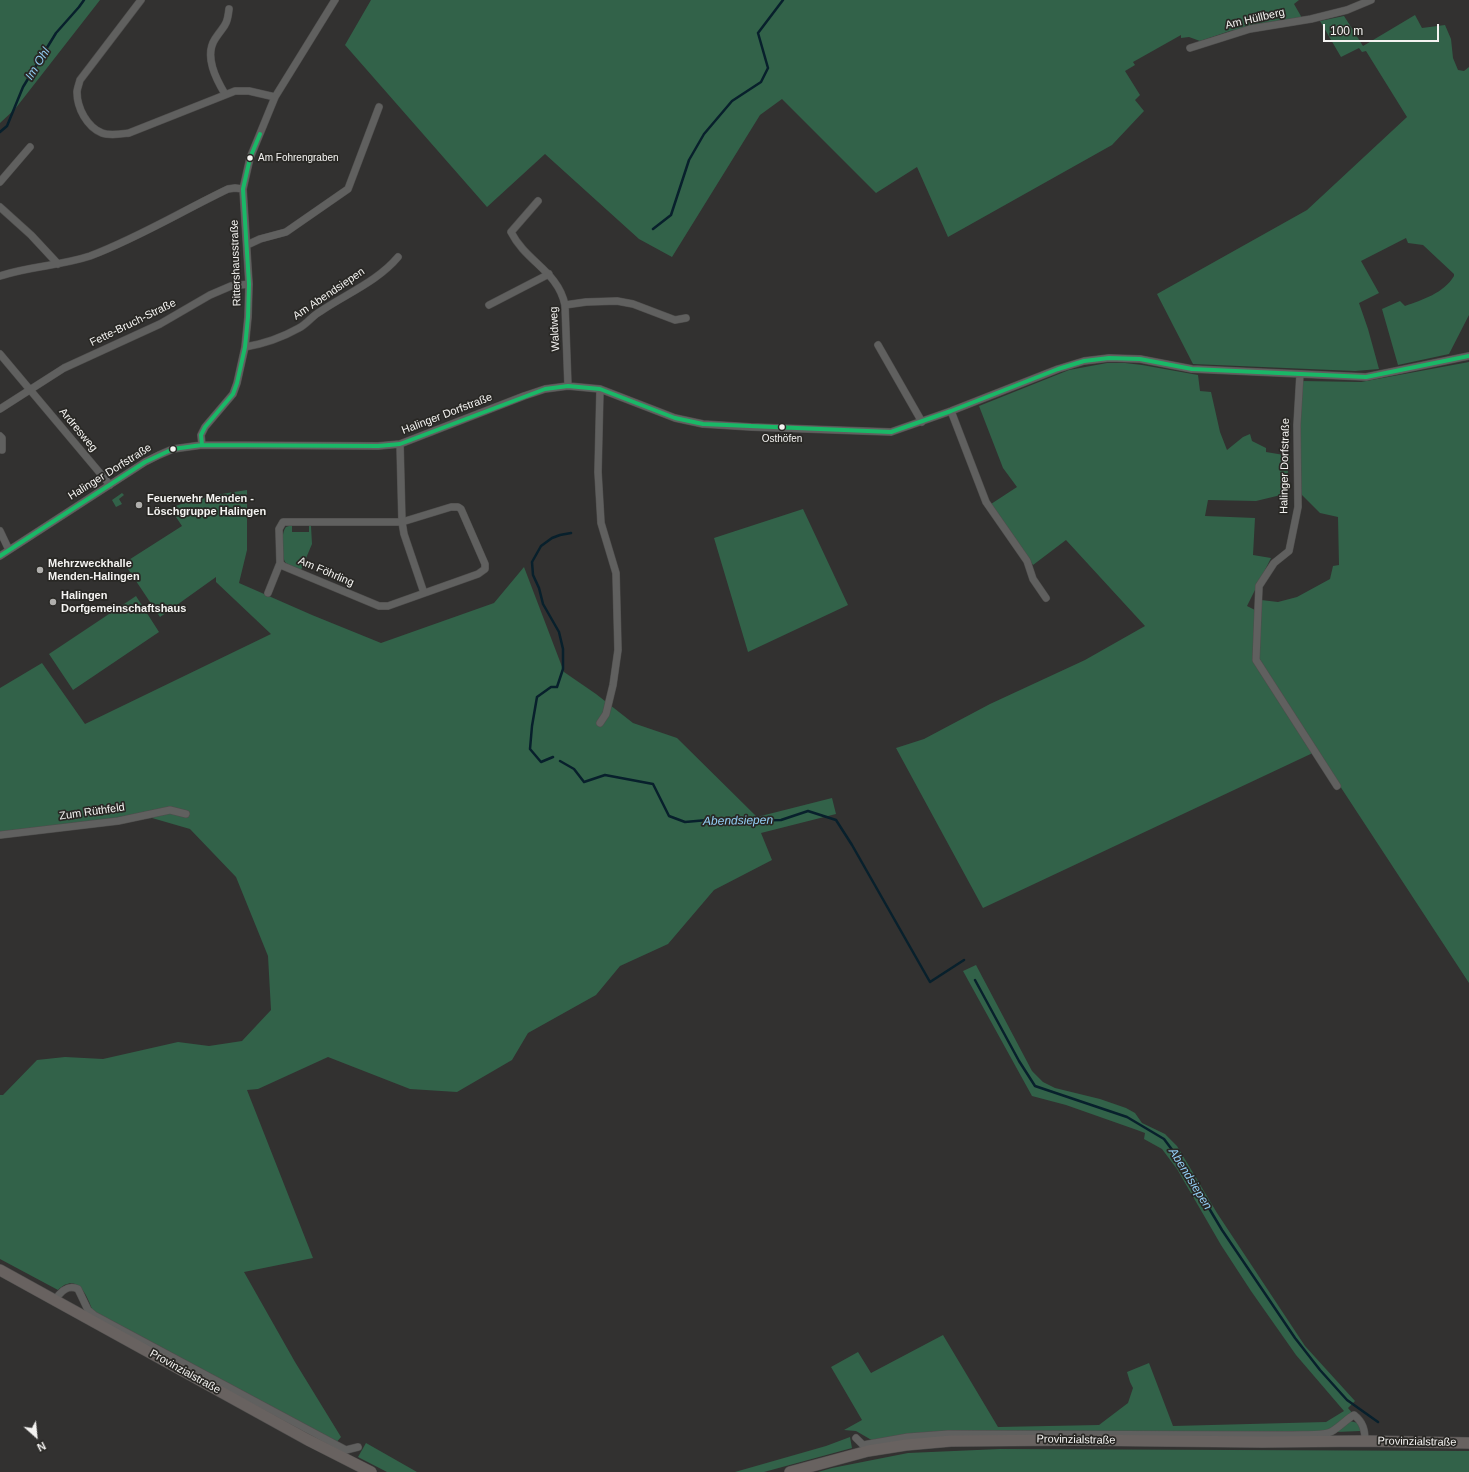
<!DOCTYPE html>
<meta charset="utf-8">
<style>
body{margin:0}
#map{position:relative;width:1469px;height:1472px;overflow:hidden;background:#323130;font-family:Arial,sans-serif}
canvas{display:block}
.north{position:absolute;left:16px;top:1416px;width:40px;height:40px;-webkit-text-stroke:3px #292825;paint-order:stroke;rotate:153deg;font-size:11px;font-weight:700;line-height:16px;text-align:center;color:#f4f3f1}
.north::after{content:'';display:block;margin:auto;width:14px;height:18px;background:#f4f3f1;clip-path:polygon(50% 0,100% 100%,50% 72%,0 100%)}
.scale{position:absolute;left:1323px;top:24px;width:116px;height:18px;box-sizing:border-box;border:2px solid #f4f3f1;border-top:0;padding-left:5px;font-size:12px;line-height:14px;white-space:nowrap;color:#f4f3f1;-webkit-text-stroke:3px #292825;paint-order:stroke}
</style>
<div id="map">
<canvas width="1469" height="1472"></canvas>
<div class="north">N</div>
<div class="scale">100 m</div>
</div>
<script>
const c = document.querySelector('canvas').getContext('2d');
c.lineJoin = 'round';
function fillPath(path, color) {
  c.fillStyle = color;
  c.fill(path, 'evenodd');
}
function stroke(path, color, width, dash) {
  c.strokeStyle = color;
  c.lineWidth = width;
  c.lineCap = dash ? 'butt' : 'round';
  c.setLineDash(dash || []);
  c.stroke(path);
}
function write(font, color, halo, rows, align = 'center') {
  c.font = font + ' Arial,sans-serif';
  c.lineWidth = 3.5;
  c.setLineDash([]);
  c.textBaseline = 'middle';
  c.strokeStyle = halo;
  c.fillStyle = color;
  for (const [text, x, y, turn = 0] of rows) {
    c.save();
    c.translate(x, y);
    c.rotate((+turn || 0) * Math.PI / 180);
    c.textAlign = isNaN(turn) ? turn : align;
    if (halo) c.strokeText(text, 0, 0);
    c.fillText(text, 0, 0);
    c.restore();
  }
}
fillPath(new Path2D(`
 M0,0H100L15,109L0,123Z
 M371,0H1299L1294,4L1302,18L1230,31L1200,41L1189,37L1181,38V35L1133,62L1135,65L1125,71L1140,95L1135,100L1144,111L1112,145L948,237L917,167L876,193L782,99L760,115L672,257L639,239L545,154L487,207L345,45Z
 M1415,15L1422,28L1445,25L1451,39L1453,58L1458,70L1464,71L1469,67V315L1449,354L1398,365L1382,309L1400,301L1405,306C1422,300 1444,293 1454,276V274L1423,245L1408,243L1406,238L1361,261L1379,293L1359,303L1368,329L1379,369L1355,371L1193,364L1157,294L1307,210L1407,117L1366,51L1362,52L1359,48L1341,57L1320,21L1344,16L1363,46Z
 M1469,362V983L1317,751L983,908L896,748L924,739L990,704L1085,660L1145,626L1066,540L1033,565L991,504L1017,487L1003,468L979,406L1069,370L1107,363H1125L1142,365L1198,375L1200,391L1211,392L1220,432L1227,450L1243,437L1250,434L1252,441L1266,448V452L1290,456L1285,494L1256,501L1208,500L1205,516L1255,518L1253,555L1271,558L1247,606L1261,613V600L1278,602L1297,597L1330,579L1333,566L1339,565L1338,517L1320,513L1300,493L1301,381L1361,382Z
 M247,490V550L239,583L312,615L381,643L494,603L524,567L564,672L596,694L633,723L677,738L757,817L832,798L836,814L761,833L772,860L714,890L668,944L620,966L596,995L528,1033L512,1060L457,1092L410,1089L328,1057L258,1089L247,1090L313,1258L244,1272L295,1362L341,1437L335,1444L94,1315C89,1299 78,1270 58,1290L0,1259V1095H3L37,1060L65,1057L103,1059L178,1042L209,1046L242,1041L271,1010L268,956L236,877L190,829L152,818L0,832V688L42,663L85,724L271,634L216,582V577L160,617L124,563L182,526L170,508C196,498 221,494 247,490Z
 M122,493L124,495L119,499L122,504L116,507L112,500Z
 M803,509L848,605L748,652L714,538Z
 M292,525V532H309V525L311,526L312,544L301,570C296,568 290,566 286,563C281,558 281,532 286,527Z
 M136,596L159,632L73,690L49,654Z
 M976,965L1032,1071L1043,1082L1055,1088L1100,1099L1126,1108L1135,1113L1142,1123L1165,1134L1177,1146L1217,1213L1305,1346L1355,1401L1348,1408L1354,1415L1328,1433L875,1442L856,1431L844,1430L862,1420L831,1367L858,1352L871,1373L943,1335L998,1427L1099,1425L1128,1403L1133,1388L1130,1382L1127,1372L1149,1363L1173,1426L1326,1422L1344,1411L1296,1355L1251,1291L1221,1245L1177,1169L1162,1149L1144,1139L1145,1133L1137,1130L1066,1105L1032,1096L963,971Z
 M1350,1421L1358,1423L1360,1428V1431L1336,1432Z
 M850,1437L852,1448L764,1472H735L826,1446Z
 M366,1443L417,1472H387L358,1457Z
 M1000,1449L1469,1451V1472H818L832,1468L908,1453Z`), '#326249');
stroke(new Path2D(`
 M0,132L7,126L23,87L56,33L79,7L84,0
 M653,229L671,215L689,160L704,134L732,101L761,82L768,68L758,33L783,0
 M553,757L541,762L530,749L532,726L537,697L551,687H557L563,669V649L559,632L543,604L539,588L533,575L532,562L541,546L552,538L560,535L571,533
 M560,761L574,769L584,782L605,775L653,784L669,816L685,822L719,819L742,821L781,820L808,811L836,820L852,845L930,982L964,960
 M975,980L1019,1061L1035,1086L1127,1117L1164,1139L1182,1163L1222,1230L1295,1338L1320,1370L1347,1400L1378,1422`), '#08202c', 2.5);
const minor = new Path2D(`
 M141,0L80,80C79,84 77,89 77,92C77,108 87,127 102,133C110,136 121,134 129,133L235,91H249L275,97
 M1190,48L1250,29L1311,19L1347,10L1371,0
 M225,94C216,79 204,56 215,39C224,25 227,27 229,9
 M0,182L30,147
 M538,201L511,232C526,262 558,271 565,305L568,386
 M0,207L31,235L58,264
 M247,245L260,239L286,232L348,189L379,107
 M0,276C29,266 60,266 90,256C138,238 182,211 228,189L235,188L243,189
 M489,305L549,274
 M565,305L586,302L617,301L633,304L675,320L686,318
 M878,345L922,422
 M245,347C263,344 283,337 299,328C307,324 313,315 321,311C346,294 378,281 398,257
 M0,354L110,485
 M1300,374L1297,425L1298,507L1289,551L1274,563L1259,586L1256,660L1337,786
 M600,389L598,472L601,523L616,573L618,650L613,685L606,714L600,723
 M0,409L64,368L160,324L210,295L231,286L249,284
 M951,411L986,502L1027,561L1033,579L1046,598
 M0,436L2,438V450
 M400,444L402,522L404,534L424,593
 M202,445L201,435L205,427L233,394L237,383L245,347L248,317L249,284L243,189L250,158L275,97L335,0
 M451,507H458L461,509L485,564V569L478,574L388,606H379L283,566L280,563L279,529L283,522H402Z
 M0,531L9,550
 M0,556L145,462L159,455L173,449L202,445L378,446L400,444L524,396L545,389L568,386L600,389L675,418L703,424L751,427L891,432L951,411L1058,369L1084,361L1109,358L1140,359L1192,369L1366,377L1469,356
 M268,593L280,563
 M0,835L118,821L170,810L186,814
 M55,1300C61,1291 68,1284 78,1289L88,1310L94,1315L346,1450L358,1447
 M856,1438L863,1445L908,1437L948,1434L1292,1435C1303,1434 1317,1436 1328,1433C1336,1431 1346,1419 1354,1415C1363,1422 1365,1430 1365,1441`);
const primary = new Path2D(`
 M0,1270L308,1440L371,1472
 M790,1472L868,1451L906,1445L951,1441L1072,1440L1262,1442L1365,1441L1469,1443`);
stroke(minor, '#4e4d4c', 8);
stroke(primary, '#4e4d4c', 12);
stroke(minor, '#60605f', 7);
stroke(primary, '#686260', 11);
stroke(new Path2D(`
 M202,445L201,435L205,427L233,394L237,383L245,347L248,317L249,284L243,189L250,158L260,134
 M0,556L145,462L173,449L202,445L378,446L400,444L545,389L568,386L600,389L675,418L703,424L891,432L951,411L1058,369L1084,361L1109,358L1140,359L1192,369L1366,377L1469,356`), '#1ab867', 4);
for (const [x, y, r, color] of [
 [250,158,3.5,"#f4f3f1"],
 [782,427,3.5,"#f4f3f1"],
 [173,449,3.5,"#f4f3f1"],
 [139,505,4,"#b0afad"],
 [40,570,4,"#b0afad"],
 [53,602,4,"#b0afad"]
]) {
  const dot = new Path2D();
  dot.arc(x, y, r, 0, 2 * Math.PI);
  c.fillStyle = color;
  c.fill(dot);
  stroke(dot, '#292825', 1.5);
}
write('10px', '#f4f3f1', '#292825', [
 ["Am Fohrengraben",258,158],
 ["Osthöfen",782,439,"center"]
], 'left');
write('11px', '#f4f3f1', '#292825', [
 ["Am Hüllberg",1255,19,-13],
 ["Rittershausstraße",236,263,-92],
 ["Am Abendsiepen",329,294,-34],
 ["Fette-Bruch-Straße",133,323,-26],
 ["Waldweg",555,329,-93],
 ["Halinger Dorfstraße",447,414,-21],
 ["Ardresweg",78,430,50],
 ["Halinger Dorfstraße",1285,466,-89],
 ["Halinger Dorfstraße",110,472,-32],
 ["Am Föhrling",326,572,23],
 ["Zum Rüthfeld",92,812,-8],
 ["Provinzialstraße",185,1372,29],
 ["Provinzialstraße",1076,1440,1],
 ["Provinzialstraße",1417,1442,1]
]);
write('bold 11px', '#f4f3f1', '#292825', [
 ["Feuerwehr Menden -",147,499],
 ["Löschgruppe Halingen",147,512],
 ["Mehrzweckhalle",48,564],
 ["Menden-Halingen",48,577],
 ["Halingen",61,596],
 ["Dorfgemeinschaftshaus",61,609]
], 'left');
write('italic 12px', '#93cef5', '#292825', [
 ["Im Ohl",38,64,-58],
 ["Abendsiepen",738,821,-1],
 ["Abendsiepen",1190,1179,58]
]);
</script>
